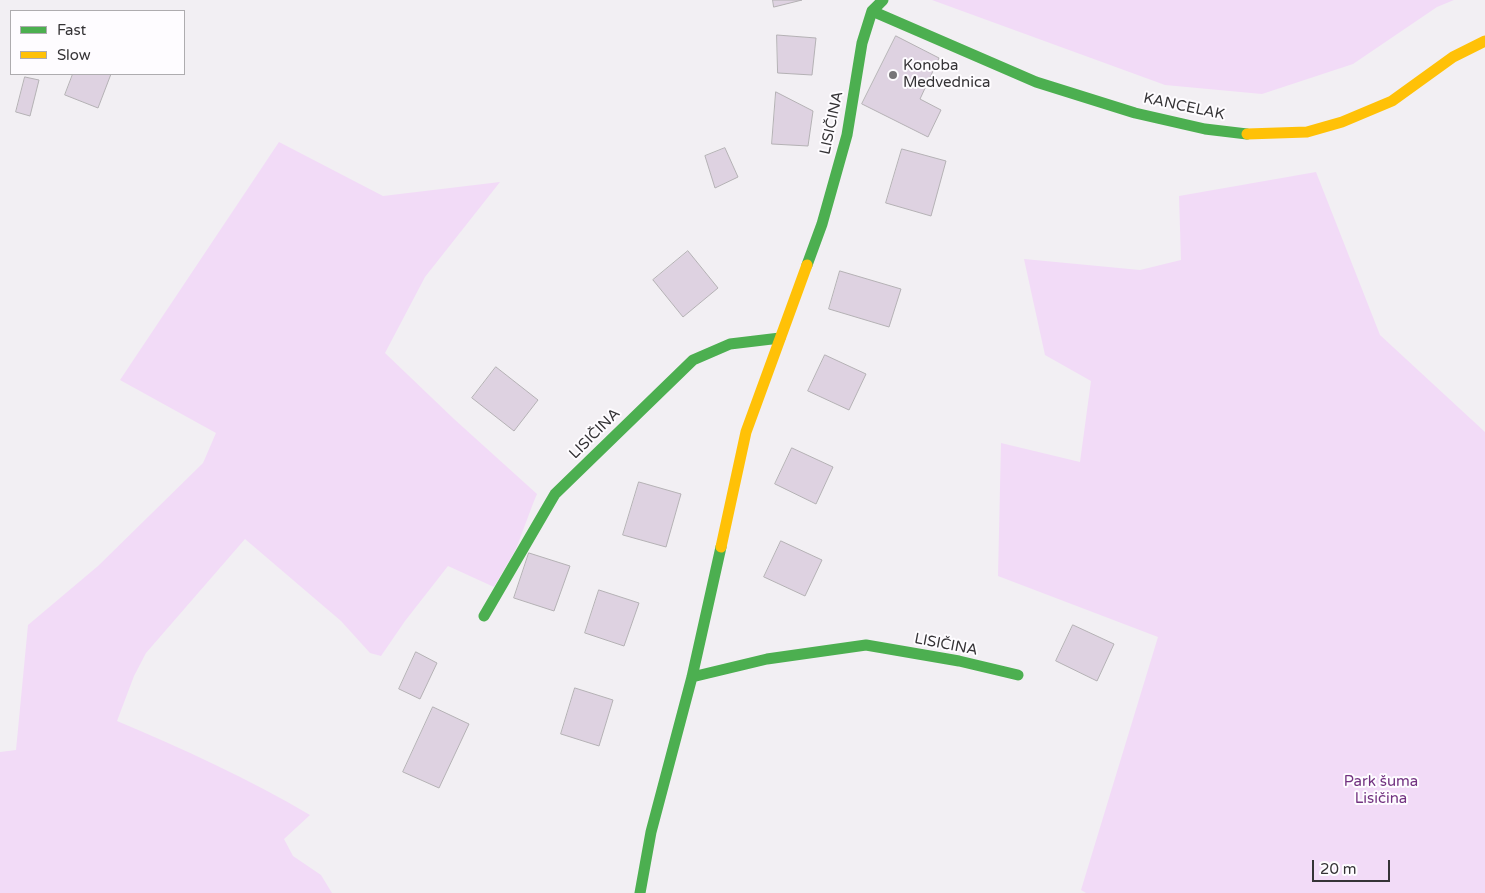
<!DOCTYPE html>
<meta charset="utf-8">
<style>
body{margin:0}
#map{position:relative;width:1485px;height:893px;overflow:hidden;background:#f2eff3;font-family:"Varela Round",sans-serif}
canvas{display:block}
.legend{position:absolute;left:10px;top:10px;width:175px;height:65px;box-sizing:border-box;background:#fefcff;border:1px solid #aeacaf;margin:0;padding:6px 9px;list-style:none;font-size:15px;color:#353336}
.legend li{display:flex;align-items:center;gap:10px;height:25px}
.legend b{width:25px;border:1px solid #aeacaf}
.scale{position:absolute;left:1312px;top:860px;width:78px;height:22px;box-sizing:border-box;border:2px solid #353336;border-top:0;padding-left:6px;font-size:15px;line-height:18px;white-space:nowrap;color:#353336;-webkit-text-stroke:4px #fefcff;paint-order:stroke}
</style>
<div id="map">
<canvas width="1485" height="893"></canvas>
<ul class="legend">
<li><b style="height:6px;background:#4caf50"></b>Fast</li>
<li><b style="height:6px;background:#ffc107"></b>Slow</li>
</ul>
<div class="scale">20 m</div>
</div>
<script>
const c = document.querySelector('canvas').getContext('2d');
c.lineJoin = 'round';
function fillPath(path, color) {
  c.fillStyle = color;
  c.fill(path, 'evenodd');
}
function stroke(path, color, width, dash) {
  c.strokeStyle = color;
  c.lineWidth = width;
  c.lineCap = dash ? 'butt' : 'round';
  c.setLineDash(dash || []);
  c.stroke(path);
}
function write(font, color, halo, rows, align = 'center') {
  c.font = font + ' "Varela Round",sans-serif';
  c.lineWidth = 4;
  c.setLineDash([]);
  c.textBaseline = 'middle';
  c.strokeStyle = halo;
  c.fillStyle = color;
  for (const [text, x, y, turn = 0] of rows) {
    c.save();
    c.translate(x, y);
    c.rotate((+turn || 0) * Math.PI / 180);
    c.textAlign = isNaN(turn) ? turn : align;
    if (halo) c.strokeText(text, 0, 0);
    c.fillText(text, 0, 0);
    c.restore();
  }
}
fillPath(new Path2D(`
 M932,0H1454L1437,7L1353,64L1262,94L1165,85Z
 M279,142L383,196L500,182L425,277L385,353L454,419L537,494L534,501L516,549L494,587L448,566L405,621L381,656L370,653L341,621L245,539L146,653L134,676L117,721C183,749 248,778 310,815L284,839L293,856L321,875L332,893H0V752L16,750L28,625L98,566L203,463L216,433L120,380Z
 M1316,172L1380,335L1485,432V893H1086L1081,890L1158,637L998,576L1001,443L1080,462L1091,381L1045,355L1024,259L1140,270L1181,260L1179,196Z`), '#f2dbf7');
const building = new Path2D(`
 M773,0H802L774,7Z
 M777,35L816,38L812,75L778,73Z
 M896,36L939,58L920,99L941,110L928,137L862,104Z
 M73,74H111L98,108L65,95Z
 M25,77L39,80L30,116L16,112Z
 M776,92L813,111L808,146L772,144Z
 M725,148L738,177L715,188L705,156Z
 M902,149L946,161L931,216L886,203Z
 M688,251L718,288L683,317L653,280Z
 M840,271L901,289L889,327L829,309Z
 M825,355L866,374L849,410L808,391Z
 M496,367L538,400L514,431L472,398Z
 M792,448L833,467L816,504L775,484Z
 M639,482L681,494L666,547L623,535Z
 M781,541L822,560L805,596L764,577Z
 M529,553L570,566L554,611L514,598Z
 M599,590L639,603L624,646L585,633Z
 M1073,625L1114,644L1097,681L1056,661Z
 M416,652L437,663L420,699L399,689Z
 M575,688L613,700L599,746L561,734Z
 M433,707L469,724L439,788L403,772Z`);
fillPath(building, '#ded2e1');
stroke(building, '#b4b1b4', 1);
stroke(new Path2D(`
 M872,11L1036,82L1135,113L1205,129L1247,134
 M807,265L822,224L847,135L862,43L872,11L883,0
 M484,616L555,494L693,360L730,344L780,338
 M692,677L767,659L866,645L959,661L1018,675
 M640,893L651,832L692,677L721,547`), '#4caf50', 11);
stroke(new Path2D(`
 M1247,134L1307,132L1342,122L1392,101L1453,57L1485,41
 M721,547L746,432L807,265`), '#ffc107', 11);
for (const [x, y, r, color] of [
 [893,75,5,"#777578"]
]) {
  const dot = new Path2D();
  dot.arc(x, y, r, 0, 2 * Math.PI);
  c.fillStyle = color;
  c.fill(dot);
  stroke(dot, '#fefcff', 2);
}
write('15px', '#353336', '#fefcff', [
 ["Konoba",903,66],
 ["Medvednica",903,83]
], 'left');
write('15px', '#353336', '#fefcff', [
 ["KANCELAK",1184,107,12],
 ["LISIČINA",832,123,-78],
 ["LISIČINA",595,434,-45],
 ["LISIČINA",946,645,11]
]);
write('15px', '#723280', '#fefcff', [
 ["Park šuma",1381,782],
 ["Lisičina",1381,799]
]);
</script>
